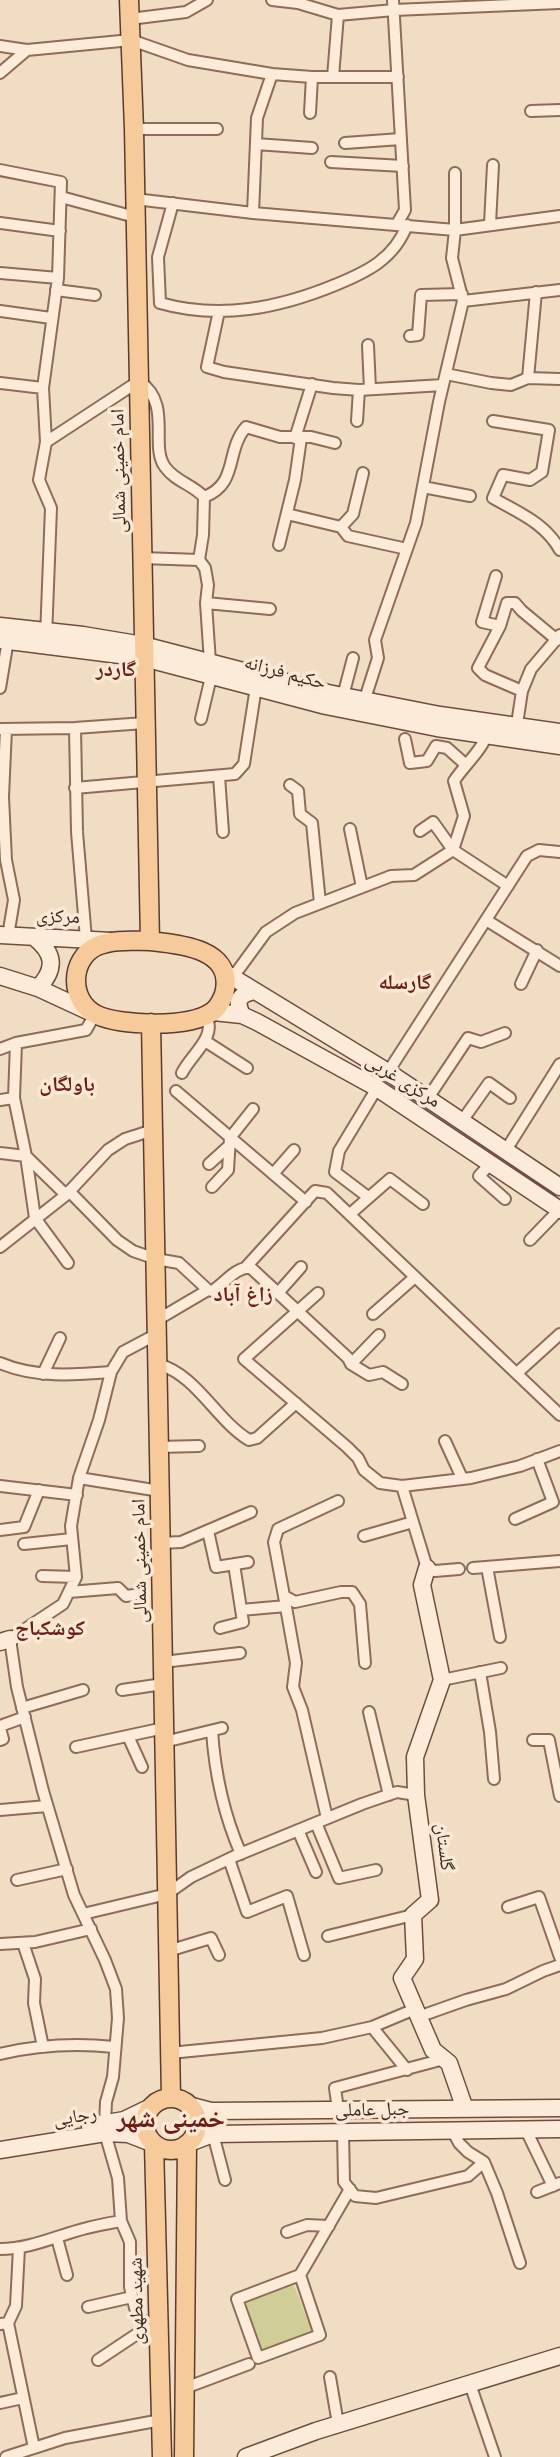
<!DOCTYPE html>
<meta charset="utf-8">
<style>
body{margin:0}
canvas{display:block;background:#f1dcc4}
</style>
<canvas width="560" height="2457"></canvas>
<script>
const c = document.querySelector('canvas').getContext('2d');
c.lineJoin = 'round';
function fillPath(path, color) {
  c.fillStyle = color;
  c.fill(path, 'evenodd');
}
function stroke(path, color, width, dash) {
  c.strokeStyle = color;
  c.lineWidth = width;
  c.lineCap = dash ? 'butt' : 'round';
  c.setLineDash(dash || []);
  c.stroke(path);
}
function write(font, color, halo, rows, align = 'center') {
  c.font = font + ' "PT Serif","Noto Naskh Arabic",serif';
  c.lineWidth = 7;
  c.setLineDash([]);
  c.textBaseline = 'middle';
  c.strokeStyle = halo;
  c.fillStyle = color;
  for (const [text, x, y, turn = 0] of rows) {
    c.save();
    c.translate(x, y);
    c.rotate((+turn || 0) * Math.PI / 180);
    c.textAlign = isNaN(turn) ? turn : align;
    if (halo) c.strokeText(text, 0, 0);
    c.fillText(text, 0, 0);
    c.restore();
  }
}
fillPath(new Path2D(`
 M294,2285L312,2332L261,2350L244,2303Z`), '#d0ce97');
const street = new Path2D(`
 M272,0L298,3L338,15L394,10L560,3
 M393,0L405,210L397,224
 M130,19L186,12L207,0
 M0,46L27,50L131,40L188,60L272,74L257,118L253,213
 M0,73L27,50
 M272,74L312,77H398
 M333,77L338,15
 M531,111L560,110
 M310,113L312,77
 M134,129H217
 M345,143L401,139
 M256,144L312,148
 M331,162L403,166
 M0,170L61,182L58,278L43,388L46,442L39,480L51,508L46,637
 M61,197L135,217
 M135,199L253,213L455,230V173
 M173,203L158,257L160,303C220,320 279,308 335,285C367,272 394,259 407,225
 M0,223L60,231
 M490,224L493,165
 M0,273L58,278
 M56,290L95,295
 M463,301L452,258L455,230L560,216
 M0,311L51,318
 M219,311L207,367L224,372L333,388L359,390L443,385
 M410,336L418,335L421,295L462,294
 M368,345L370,389
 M446,374L491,383L511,385L528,378L560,379
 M528,378L536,292
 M0,383L43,388
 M357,421L359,390
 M493,421L549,430L542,472L530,480L503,475L493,498C519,513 545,523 560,550
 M295,438L312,384
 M46,442L139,381C173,404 149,445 165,467C176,482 192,484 204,497L203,535L199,560L205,568L208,585L206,603L211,677L201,719
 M423,487L470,496
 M204,497C239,484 225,451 246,427L280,437H311L335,443
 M287,514L341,527L348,536L407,549
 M341,527L353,514L363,473
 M279,545L295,480L301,438
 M142,558L199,560
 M496,576L482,622L500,626
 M206,603L270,609
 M0,688L8,640
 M522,691L485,675L478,668L500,626L507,603H515L522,611L557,640
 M343,696L353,658
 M363,705L378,658L375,640L416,523L439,402L463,301L560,290
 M75,728L77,832L86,939
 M1,729L75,728L145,723
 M6,729L3,797L6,860L14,900L8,936
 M516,731L522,691L531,669L560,635
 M405,739L410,763L427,761L436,746L447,748L465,764
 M219,776L223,832
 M290,785L298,791L300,814L312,823L320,903
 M75,788L235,774L244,764L256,687
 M350,829L362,887
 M420,831L433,822L453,850
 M453,850L464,816L454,781C465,764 483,750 488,731
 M486,920L560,966
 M233,977L266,932L295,913L391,876L414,875L453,850L508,886
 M521,984L537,950
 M205,1041L247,1068
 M16,1043L14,1098L26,1156L35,1218L68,1263
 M0,1049L16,1043L86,1030L95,1014
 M388,1072L527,856L539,850L560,852
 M182,1073C191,1054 219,1036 205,1015
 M176,1091L306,1202
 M428,1098L468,1038L481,1042L505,1033
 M0,1100L14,1098
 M462,1121L489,1083L510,1098
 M506,1150L560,1064
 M0,1153L26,1156L66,1195
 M491,1163L479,1176L505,1199
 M209,1164L230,1145
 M273,1174L294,1150
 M212,1187L228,1170L230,1138L253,1109
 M69,1191L117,1240L133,1251L156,1259L179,1263L208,1290L212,1291C224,1284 236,1266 251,1268L348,1358L351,1364L379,1335
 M368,1197L335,1172L339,1151L377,1088
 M350,1214L390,1179L423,1204
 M530,1240L559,1210
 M0,1247L66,1195L108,1150L125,1139L153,1130
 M246,1267L315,1191L327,1193L560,1415
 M278,1293L301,1267
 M318,1293L244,1359L347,1447L358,1458L364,1470L380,1483L402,1486L471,1478L520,1466L560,1451
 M373,1314L415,1277
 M157,1320L208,1290
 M0,1363C35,1378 74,1375 111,1372
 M158,1364C197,1375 216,1420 249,1440L257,1438L296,1403
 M351,1364L369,1375L383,1372L402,1384
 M517,1373L560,1334
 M43,1374L60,1338
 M445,1441L462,1478
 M159,1447L199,1446
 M79,1478L160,1491
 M0,1486L77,1495
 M402,1486L427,1568L435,1571L459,1569
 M338,1501L278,1529L274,1542L284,1596L295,1602L341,1592H352L360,1604L365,1663
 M515,1519L553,1502L537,1459
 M0,1530L24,1527L39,1490
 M208,1531L216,1567L248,1562
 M364,1536L413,1522
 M161,1543L181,1542L251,1512
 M24,1544L72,1539
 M487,1567L500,1637
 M473,1568L560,1561
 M42,1576L76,1577
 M69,1592L118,1588L126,1596L134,1595
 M284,1596L296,1663L293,1687L302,1710L327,1818
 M241,1610L286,1606
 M220,1628L243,1622L234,1564
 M163,1662L240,1653
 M480,1672L490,1732L494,1779
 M442,1680L501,1668
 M122,1690L163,1684
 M22,1708L83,1690
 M369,1712L389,1795
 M0,1726L25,1717
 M0,1728L3,1739L0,1740
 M212,1731C215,1775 223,1813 241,1854
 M128,1736L142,1767
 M533,1740H549L560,1796
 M164,1742L222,1728
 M76,1747L164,1728
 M0,1810L47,1806
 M316,1823L339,1878L376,1870
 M298,1830L316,1872
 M229,1859L247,1912L287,1896L304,1955
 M17,1880L67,1869
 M508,1907L539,1897L560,1957
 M83,1914L167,1894L191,1877L235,1856L362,1804L397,1792L416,1795
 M328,1936L413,1915
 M23,1943L35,1979L34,2003L43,2047
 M0,1944L35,1942L91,1929
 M168,1951L211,1938L219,1955
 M418,2017L466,2000L506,1989L543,1971L560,1965
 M372,2027L407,2070
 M170,2053L322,2038L372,2027L415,2009
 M0,2054C38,2045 75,2043 114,2047
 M338,2110L335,2088L444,2059
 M105,2124L106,2102L113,2077L118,2018L116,1989L105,1960L74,1895L43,1791L17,1687L10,1639L63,1604L76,1577L71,1526L79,1478L99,1420L111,1372L123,1352L157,1334
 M452,2130L459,2143L468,2152L484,2162L497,2193L520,2263
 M526,2130L553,2186
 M343,2132L344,2182L355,2196L376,2198L468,2176L484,2162
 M105,2133L118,2178L121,2221
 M213,2134L225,2180
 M537,2192L560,2183
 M287,2232L307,2225L329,2226
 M57,2238L67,2275
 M0,2249C31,2249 58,2235 87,2228C98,2225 110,2223 121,2221L130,2242V2287L135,2308L146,2328L159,2334
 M300,2275L320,2335L258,2358L237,2299L300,2275L350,2189
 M88,2307L132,2297
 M8,2323L34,2448
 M0,2324L8,2323L16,2306L19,2248
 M98,2360L146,2328
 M330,2377L338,2424
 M470,2384L495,2457
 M185,2388L249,2364
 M0,2403L23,2398
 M6,2457L65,2438L161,2420`);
const secondary = new Path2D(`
 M0,626L83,635L143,645L328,693L440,715L560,732
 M0,640L144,658L326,706L437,728L560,746
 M0,935L111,941
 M34,937C54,953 57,968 38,988
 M224,972L388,1072L560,1187
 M0,976L38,988L92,1013
 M213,1012L242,1015L257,1022L377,1088L560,1210
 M242,1015C235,1000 239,995 254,991
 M427,1568L422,1585L442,1680L415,1757L416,1795L430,1900L413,1915L415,1959L402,1978L433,2050L449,2063L465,2109
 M0,1642L10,1639
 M188,2105L211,2111L560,2108
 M90,2126L124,2120L151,2107
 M187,2144L213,2134L560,2129
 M0,2150L105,2133L128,2134L154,2144
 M246,2457L316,2431L560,2356`);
const primary = new Path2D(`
 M129,0L134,129L150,941
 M150,941C178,944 232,948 225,990C224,997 218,1008 212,1012C189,1028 122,1026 97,1015C69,1002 69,959 97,946C113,939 133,941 150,941Z
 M151,1023L171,2098
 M145 2124a26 26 0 1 1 52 0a26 26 0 1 1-52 0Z
 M154,2144L162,2457
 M184,2457L187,2144`);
stroke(street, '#8d6c59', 14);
stroke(secondary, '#6f4d3c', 19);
stroke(primary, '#5b3b2d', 21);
stroke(street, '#fbebd8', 10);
stroke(secondary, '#fbebd8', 16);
stroke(primary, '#f6ca9a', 18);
write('19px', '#3c281e', '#f8e8d4', [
 ["امام خمینی شمالی",119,471,-91],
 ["حکیم فرزانه",285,673,15],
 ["مرکزی",58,917,2],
 ["مرکزی غربی",403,1081,32],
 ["امام خمینی شمالی",140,1561,-91],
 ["گلستان",444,1847,83],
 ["جبل عاملی",372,2110,-1],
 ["رجایی",75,2117,-9],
 ["شهید مطهری",137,2301,-91]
]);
write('bold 21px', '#6c1e1a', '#f8e8d4', [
 ["گاردر",116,670],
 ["گارسله",405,983],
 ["باولگان",67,1085],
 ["زاغ آباد",243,1295],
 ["کوشکباج",50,1629]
]);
write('bold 26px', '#6c1e1a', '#f8e8d4', [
 ["خمینی شهر",171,2120]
]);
</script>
